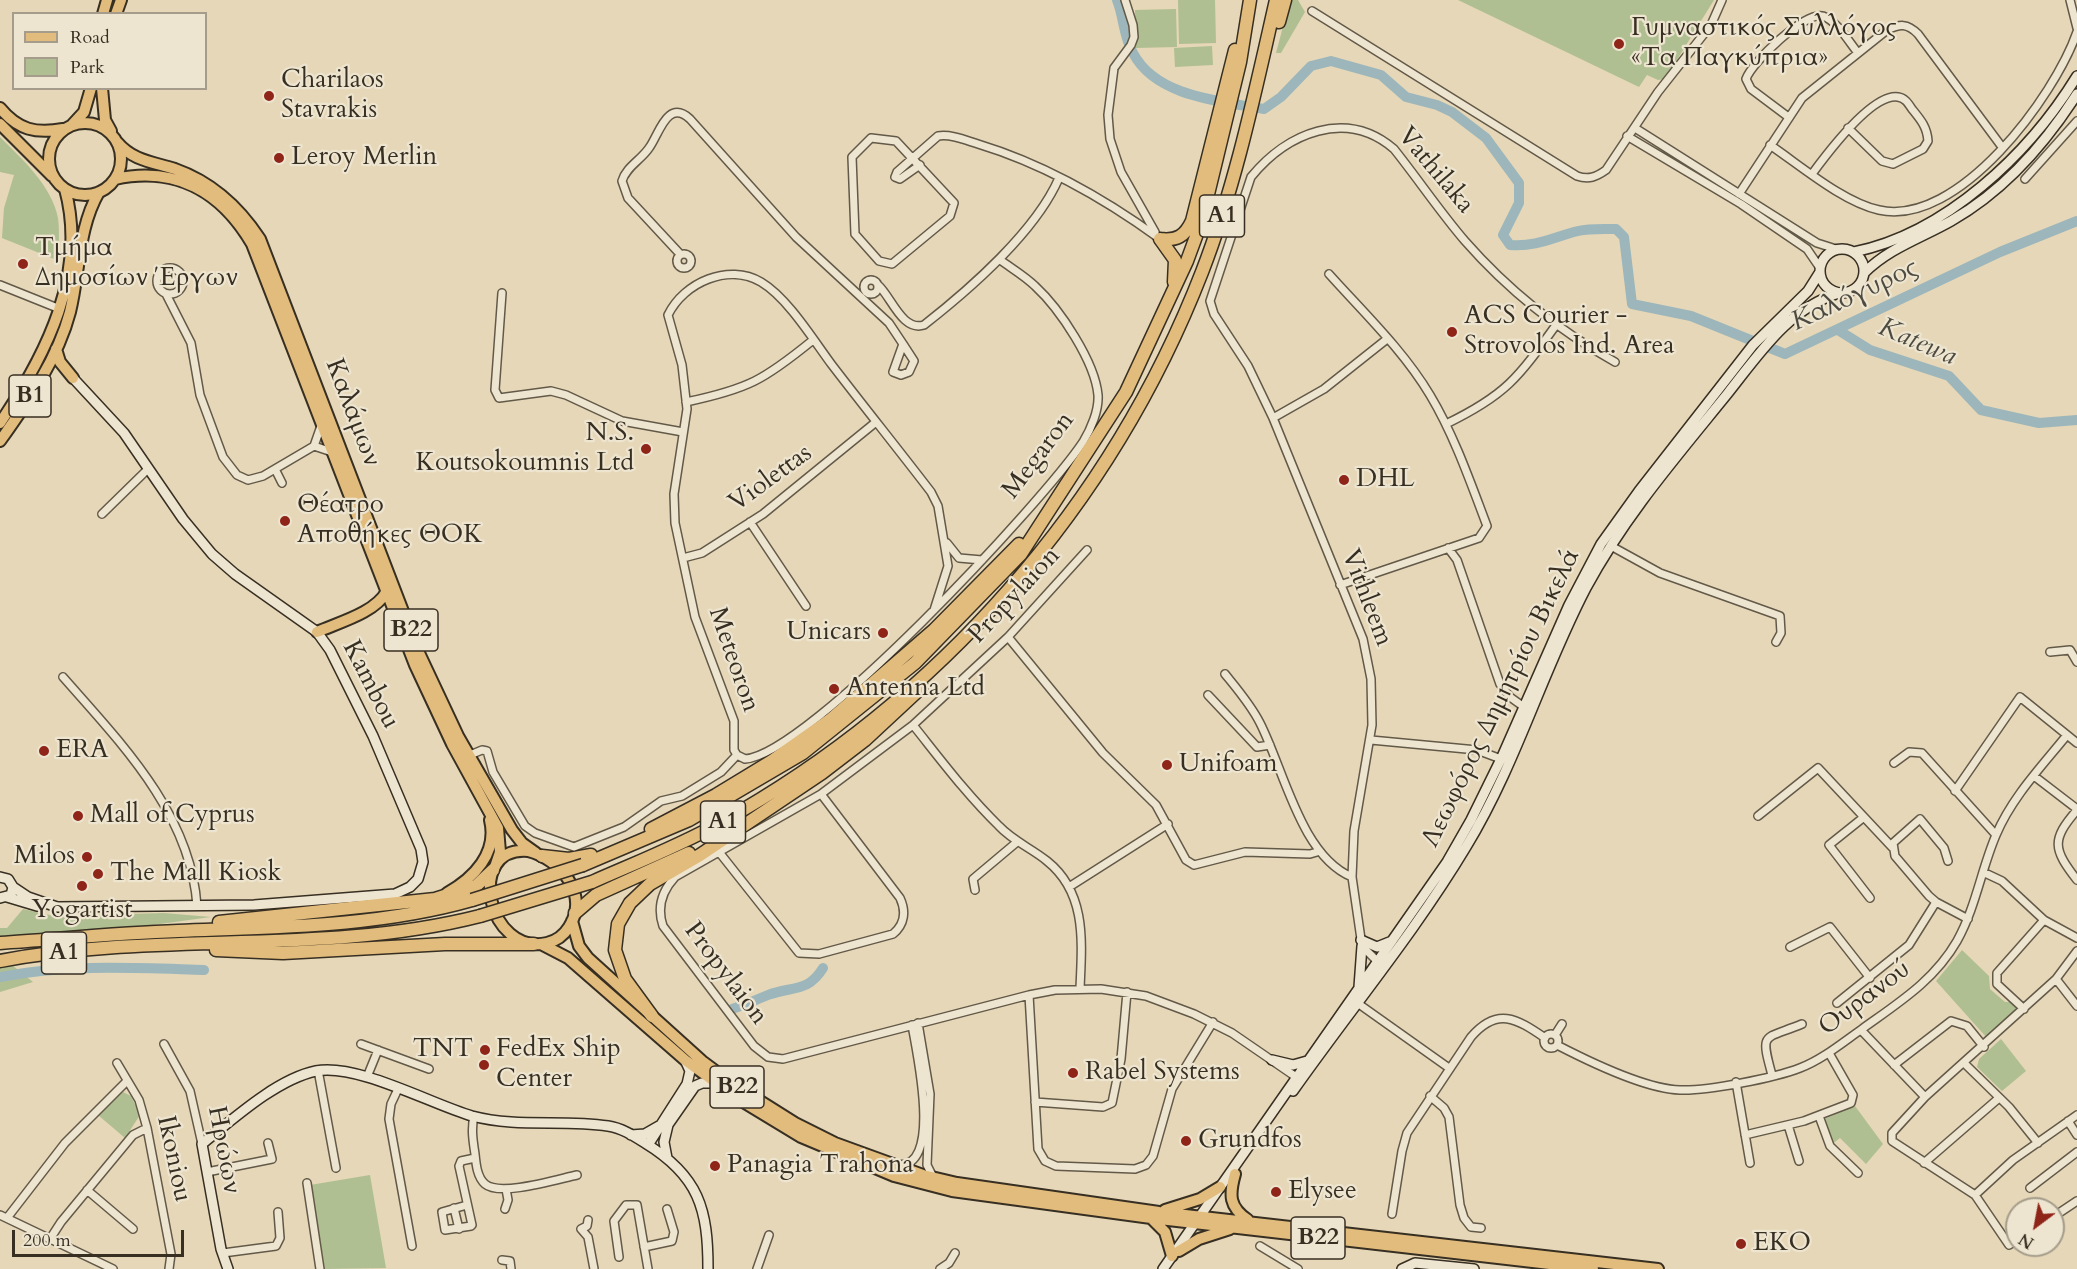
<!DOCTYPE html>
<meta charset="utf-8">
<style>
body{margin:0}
#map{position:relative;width:2077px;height:1269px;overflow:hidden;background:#e5d7b7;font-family:Cardo,serif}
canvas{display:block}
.legend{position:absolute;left:12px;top:12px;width:195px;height:78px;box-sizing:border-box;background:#eee5d0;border:2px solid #a59c8b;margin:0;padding:8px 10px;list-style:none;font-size:18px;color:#382f23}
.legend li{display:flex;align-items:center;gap:12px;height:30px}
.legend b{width:30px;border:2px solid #a59c8b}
.north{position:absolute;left:2005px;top:1197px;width:60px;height:60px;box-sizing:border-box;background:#eee5d0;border:2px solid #a59c8b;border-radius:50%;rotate:212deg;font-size:16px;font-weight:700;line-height:24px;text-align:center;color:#382f23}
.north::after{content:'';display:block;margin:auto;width:21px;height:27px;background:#8f2418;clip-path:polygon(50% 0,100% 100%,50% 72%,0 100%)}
.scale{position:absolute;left:12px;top:1230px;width:172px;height:27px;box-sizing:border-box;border:3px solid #382f23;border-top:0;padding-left:8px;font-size:18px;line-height:21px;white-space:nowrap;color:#382f23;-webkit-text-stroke:4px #eee5d0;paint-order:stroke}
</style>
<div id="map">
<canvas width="2077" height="1269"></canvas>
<ul class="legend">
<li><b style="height:8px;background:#e2bc7c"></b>Road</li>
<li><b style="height:16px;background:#b0bf92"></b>Park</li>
</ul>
<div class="north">N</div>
<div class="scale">200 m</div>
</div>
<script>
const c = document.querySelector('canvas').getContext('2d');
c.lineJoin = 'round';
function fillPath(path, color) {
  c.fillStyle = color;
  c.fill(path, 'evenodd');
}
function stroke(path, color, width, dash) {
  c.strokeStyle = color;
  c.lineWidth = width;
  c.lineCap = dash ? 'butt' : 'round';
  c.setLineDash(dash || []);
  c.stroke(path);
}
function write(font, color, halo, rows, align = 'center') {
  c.font = font + ' Cardo,serif';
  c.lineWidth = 4.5;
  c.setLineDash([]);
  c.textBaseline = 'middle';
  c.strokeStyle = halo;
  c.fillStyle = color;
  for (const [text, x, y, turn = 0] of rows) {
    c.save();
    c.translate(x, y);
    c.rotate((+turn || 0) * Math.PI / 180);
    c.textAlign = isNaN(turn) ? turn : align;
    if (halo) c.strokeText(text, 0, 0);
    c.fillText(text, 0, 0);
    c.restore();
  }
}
fillPath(new Path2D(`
 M1178,0H1215L1216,43L1179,44Z
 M1290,0H1298L1305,12L1281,53H1276Z
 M1458,0H1714L1665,79L1658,80L1647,75L1639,87Z
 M1176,9L1177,47L1136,48L1135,10Z
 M1212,46L1213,65L1175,67L1174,48Z
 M0,137C22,159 52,186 58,218C60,232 58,247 59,261L2,238L4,208L14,175L0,172Z
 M23,909L54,916L164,913L211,917L116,930L0,938V928H7Z
 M1962,950L1989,976L1990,989L2005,1002H2014L2018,1012L1987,1038L1936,981Z
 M12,965L33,982L0,992V968Z
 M2001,1039L2026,1071L2002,1091L1977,1067L1979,1059Z
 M123,1092L131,1096L140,1115L125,1138L98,1115Z
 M1855,1106L1883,1144L1866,1164L1840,1138L1831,1145L1822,1120Z
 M370,1175L386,1268L325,1269L310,1185Z`), '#b0bf92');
stroke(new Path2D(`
 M1117,0C1124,17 1123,36 1133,53C1156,97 1220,101 1264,109L1281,97L1311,66L1331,61L1381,75L1406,97L1437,105L1452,112L1486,138L1519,183V203L1503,235L1510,245C1538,247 1553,237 1578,231C1591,228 1603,229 1616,229L1624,237L1632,304L1691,316L1785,354L2000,252L2077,221
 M1838,330L1870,350L1949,376L1981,410L2039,423L2077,420
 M0,977C68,964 135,968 204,970
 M732,1009C744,1005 756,1000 768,995C791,986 808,993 823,968`), '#9cb6bb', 10);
const street = new Path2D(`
 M1125,0L1133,25L1134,37L1131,45L1114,68L1108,115L1110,139L1121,172L1155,232
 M2070,0L2077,28
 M1312,11L1577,176C1589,180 1596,177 1606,170L1658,92L1711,25L1722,0
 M1787,116L1751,89L1746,79C1752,62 1805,11 1823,16C1837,21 1849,42 1858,53
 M1635,128L1817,243L1836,249
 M1627,136L1741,204L1807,249L1820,268
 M871,138L896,141L954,203L950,216L892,264L879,261L855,234L852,157Z
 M1770,145C1801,166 1843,202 1879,210C1958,228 2055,96 2077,32
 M920,165L900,179L895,177L897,172L938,136C951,134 965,140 978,144C1044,164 1105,199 1160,239
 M1812,174C1826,155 1872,93 1898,97C1905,98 1908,103 1912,109C1921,120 1927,127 1928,141L1923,149L1893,164L1882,161L1848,128
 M2025,179L2077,121
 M1739,194L1802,98L1887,30C1900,24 1907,23 1918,34L2002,147
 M677 261a7 7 0 1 1 14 0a7 7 0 1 1-14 0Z
 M680,254L628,198L622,181C626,167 641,160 649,148C659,135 667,98 690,119L796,237L889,323L903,344
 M157 281a13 13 0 1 1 26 0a13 13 0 1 1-26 0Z
 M1329,274C1364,313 1403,350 1430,395C1454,435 1470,481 1487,526L1479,538L1340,585
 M864 287a7 7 0 1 1 14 0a7 7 0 1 1-14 0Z
 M0,285L60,309
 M878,285C891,296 902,332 924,325C970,289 1036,231 1059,178
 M502,293L495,390L499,398L551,391L566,395L622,421L683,432
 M166,294L191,343L200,395L223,457L237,475L248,480L263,476L314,446L332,452
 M903,344L914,361L909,372L901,375L893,372Z
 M686,402C748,389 764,380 813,340
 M1273,418L1324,389L1387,339
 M1446,424C1506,395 1518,378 1556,325
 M314,446L321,426
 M275,469L282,483
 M102,514L148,469
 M750,522L806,606
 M947,543L959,558L982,560
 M1611,546L1660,573L1780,616L1781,633L1776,642
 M1448,548L1457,560L1500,684L1510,697L1524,707
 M1087,550L1008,637L913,725L821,794L675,877C662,891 657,908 663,926L754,1046L768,1057L783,1059L1029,995L1055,990L1101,989L1146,996L1194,1014L1232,1033L1299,1079
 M683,558L702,553L763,514L876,422
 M1008,637L1103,753L1156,805L1186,860L1194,865L1245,852L1310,854L1317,852
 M2050,652L2070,650L2077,662
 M1225,674C1238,690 1251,705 1260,723C1284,770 1301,856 1352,877
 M63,677C121,743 191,814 197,906
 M1208,695L1257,747L1270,745
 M913,725C941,760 967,795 999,826C1013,841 1031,848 1047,861C1087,893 1082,942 1080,988
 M1371,740L1477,750L1501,759
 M470,755L482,750L487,751L493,772L525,826L535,833L574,847L624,827L661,801L682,796L721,772L737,755
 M737,755L734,750V721L695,617L675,523L674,494L687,409L682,365L668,315C684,282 729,263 761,282C788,298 814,341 832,365C865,408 898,449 931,492L938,506L948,566L934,610
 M737,755L745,759C808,755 1043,502 1083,442C1091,429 1099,410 1098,395C1095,362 1060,309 1035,286C1025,276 1011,268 999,259
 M1894,763L1909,752L1922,753L1996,835
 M2034,776L2077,809
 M1955,791L2020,697L2077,743
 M2077,810C2051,840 2053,849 2077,880
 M1758,816L1818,768L1892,847
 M1864,817L1829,845L1870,898
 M719,852L799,953L819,954L893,934C905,924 906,911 900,898L821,794
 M1948,861L1944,848L1920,819L1893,843L1895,856L1929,896L1936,902L1968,919
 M1985,873L2002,881L2044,920L2077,938
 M1069,887L1168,824
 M975,890L973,879L1017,842
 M1790,947L1830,927L1870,978
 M1380,964L1362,946L1352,877L1354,831L1372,725L1371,679L1363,639L1273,418L1248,366L1214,314L1210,301L1251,177C1287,133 1346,108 1394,149C1418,179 1440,212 1465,241C1508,290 1558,330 1615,362
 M2056,979L2077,1006
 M1029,995L1038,1149L1045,1161L1056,1166L1135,1169L1146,1165L1153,1156L1172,1089L1213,1022
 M1356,1002L1449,1068
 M1837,1003L1909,945L1936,902
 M2024,1009L1997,984V973L2044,920
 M918,1023L930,1094L927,1165L933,1177
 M1861,1030L1925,1097
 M1544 1041a7 7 0 1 1 14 0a7 7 0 1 1-14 0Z
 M1555,1035L1562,1024
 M164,1044L190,1091L202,1144
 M361,1044L429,1069
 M1557,1045C1588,1061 1646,1089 1680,1090C1708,1091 1774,1078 1800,1068C1823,1059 1842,1043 1862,1029C1898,1003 1934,981 1957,941C1976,907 1981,870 1996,835C2012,797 2042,766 2067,735
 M117,1063L139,1100L147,1128L171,1254L169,1269
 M1964,1063L2009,1107L2038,1143
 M1894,1065L1951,1021L1967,1026L1984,1047
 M318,1070L336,1168
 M1772,1075C1760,1031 1763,1040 1802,1024
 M367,1077L378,1050
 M1736,1082L1750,1163
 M398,1089L391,1104L389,1119L412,1246
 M1430,1096L1444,1108L1449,1117L1460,1205L1464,1218L1471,1227L1481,1228
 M1035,1102L1103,1107L1112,1103L1121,1059L1127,992
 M474,1116C471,1129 473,1141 475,1154C476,1164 477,1177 485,1184C500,1197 558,1179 577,1175
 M1819,1116L1830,1146L1858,1173
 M2068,1121L2077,1135
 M1788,1125L1799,1161
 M1745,1135L1804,1121L1851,1103L1853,1095L1829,1053
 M1924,1163L1999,1098
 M899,1165C943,1166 916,1050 912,1025
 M207,1172L272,1159L268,1143
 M307,1183L320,1269
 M2030,1188L2077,1152
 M87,1190L133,1229
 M1975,1195L2013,1160L2077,1115
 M467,1205L442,1212L445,1230L471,1226L472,1225L459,1166L461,1161L475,1158
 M454,1208L459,1229
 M505,1209L508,1200L506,1189
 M1392,1214L1402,1151L1407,1133L1471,1037C1497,1007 1516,1018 1545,1038
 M0,1215L113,1269
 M2053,1217L2077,1201
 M7,1218L65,1143L127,1081
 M588,1220L587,1226L581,1229L588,1237L594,1269
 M50,1239L61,1222L133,1135L147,1128
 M2017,1240L2009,1245L1975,1195L1892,1141V1133L1925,1097L2056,979L2077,951
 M1260,1246L1298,1269
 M644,1247L672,1241L674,1232L667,1209
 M223,1253L276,1246L280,1238L278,1212
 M619,1257L614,1221L626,1205H637L648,1269
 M502,1260L510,1261L511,1269
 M757,1269L769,1235
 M940,1269L949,1263L955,1253`);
const secondary = new Path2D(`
 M1820 271a22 22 0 1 1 44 0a22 22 0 1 1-44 0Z
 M1854,252C1946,233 2029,154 2077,76
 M1864,273C1889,248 1921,238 1951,221C2004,191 2045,144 2077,94
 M0,877L8,879L13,887L11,895L0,898
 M13,887L28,897L57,907L254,905L395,894L410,887L418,879L423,862L421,849L373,736L330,650L317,632L235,574L212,554L183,519L124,433L73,378
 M7,897L37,906
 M1361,940L1377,947L1392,941
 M1359,987L1362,946
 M1272,1060L1293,1065L1307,1061
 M1293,1091C1350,1010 1415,932 1466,847C1516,765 1542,672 1586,588C1624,517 1677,456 1728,393C1759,354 1789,308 1839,293
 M665,1129L695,1086L702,1083H714
 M631,1135L645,1134L659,1126
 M648,1145L687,1084L690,1071L685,1060
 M667,1158L664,1142L668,1125
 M228,1269L221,1249L202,1144C233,1119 277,1079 316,1071C357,1063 431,1104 472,1116C518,1128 563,1119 608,1126C622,1128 634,1136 645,1143C699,1176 708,1209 708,1269
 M1163,1269L1447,862L1471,820L1501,759L1569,605L1601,544L1639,491L1753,345L1808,291L1820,272
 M1402,1269L1415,1263L1474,1269`);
const primary = new Path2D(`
 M103,14L107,0
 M116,14L121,0
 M102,88L105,120L111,131
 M0,108C18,130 36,134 63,129
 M49 159a36 36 0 1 1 72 0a36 36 0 1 1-72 0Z
 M0,124L52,176
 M72,125L84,112L91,88
 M117,142C133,161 153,162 175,169C212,182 239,207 260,239L419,653L458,736L512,830L522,843L536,853
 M115,179C175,166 221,191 252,244L415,665L452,744L498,828L500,852L495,867
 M56,349L60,362L73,378
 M0,423C46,355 88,273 65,189
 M0,441C28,402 58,358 70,312C80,271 78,228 99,192
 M317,632C340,622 375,613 387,591
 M528,851C560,859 590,894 569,927C564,935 556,941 547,943C488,957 464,846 528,851Z
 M447,893C474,878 498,853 490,820
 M572,921L579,946L588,958L702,1061L733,1084L795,1123L835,1143L923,1175L957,1183L1159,1212L1658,1269
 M541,944L568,958L685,1060L740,1100L801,1137L894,1176L952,1191L1151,1218L1593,1269
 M1235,1174C1229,1195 1229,1207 1248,1220
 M1165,1210L1200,1199L1220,1187
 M1151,1218L1165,1232L1172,1256
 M1179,1251L1199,1239L1230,1229`);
const highway = new Path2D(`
 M1279,22L1285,0
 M1160,239C1177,241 1185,236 1192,221L1235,50
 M1160,239L1175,260L1174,282
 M651,829L716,795L772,761L830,720L934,630L1019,544
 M542,856L569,859L591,855
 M583,865L689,820L803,753L915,663L1021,554L1126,392L1187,261L1201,223L1218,153L1240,62L1250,0
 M592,882C635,863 679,846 720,823C939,701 1111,506 1202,272C1236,184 1255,92 1276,0
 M575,913L596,895L689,853
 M219,922L435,899L476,886L493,870
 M0,943C59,939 118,933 178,931C276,927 377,927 472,900
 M216,950L283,953L445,944H534
 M0,961C159,931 323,956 480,916
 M652,1016L625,979L615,950L618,924L630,903L650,884L700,855L822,773L865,740L922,687`);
stroke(street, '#635948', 10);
stroke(secondary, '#382f23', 12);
stroke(primary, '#382f23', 14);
stroke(highway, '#382f23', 15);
stroke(street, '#eee5d0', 7);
stroke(secondary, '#eee5d0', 9);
stroke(primary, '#e2bc7c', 10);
stroke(highway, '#e2bc7c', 12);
const highwayBridge = new Path2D(`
 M472,900L583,865
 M480,916L592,882`);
stroke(highwayBridge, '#382f23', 15, []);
stroke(highwayBridge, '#e2bc7c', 12);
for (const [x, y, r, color] of [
 [1619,44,6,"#8f2418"],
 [269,96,6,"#8f2418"],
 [279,158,6,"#8f2418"],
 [23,264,6,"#8f2418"],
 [1452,332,6,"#8f2418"],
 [646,449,6,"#8f2418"],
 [1344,480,6,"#8f2418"],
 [285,521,6,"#8f2418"],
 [883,633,6,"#8f2418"],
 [834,689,6,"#8f2418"],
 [44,751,6,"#8f2418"],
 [1167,765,6,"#8f2418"],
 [78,816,6,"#8f2418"],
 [87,857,6,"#8f2418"],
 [98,874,6,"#8f2418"],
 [82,886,6,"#8f2418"],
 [485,1050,6,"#8f2418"],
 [484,1065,6,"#8f2418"],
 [1073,1073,6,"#8f2418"],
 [1186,1141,6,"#8f2418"],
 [715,1166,6,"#8f2418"],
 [1276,1192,6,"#8f2418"],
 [1741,1244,6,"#8f2418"]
]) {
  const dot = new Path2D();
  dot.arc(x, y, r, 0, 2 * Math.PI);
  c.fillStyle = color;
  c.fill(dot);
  stroke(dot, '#eee5d0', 2);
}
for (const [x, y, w] of [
 [1222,216,45],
 [30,396,42],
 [411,630,54],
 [723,822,45],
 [64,953,45],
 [737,1087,54],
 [1318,1238,54]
]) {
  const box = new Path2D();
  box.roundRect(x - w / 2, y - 21, w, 42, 4.5);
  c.fillStyle = '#eee5d0';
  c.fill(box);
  stroke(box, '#382f23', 1.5);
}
write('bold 24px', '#382f23', null, [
 ["A1",1222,216],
 ["B1",30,396],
 ["B22",411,630],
 ["A1",723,822],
 ["A1",64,953],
 ["B22",737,1087],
 ["B22",1318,1238]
]);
write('26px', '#382f23', '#eee5d0', [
 ["Γυμναστικός Συλλόγος",1631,29],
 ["«Τα Παγκύπρια»",1631,59],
 ["Charilaos",281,81],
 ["Stavrakis",281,111],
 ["Leroy Merlin",291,158],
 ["Τμήμα",35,249],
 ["Δημοσίων Έργων",35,279],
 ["ACS Courier -",1464,317],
 ["Strovolos Ind. Area",1464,347],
 ["N.S.",634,434,"right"],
 ["Koutsokoumnis Ltd",634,464,"right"],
 ["DHL",1356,480],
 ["Θέατρο",297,506],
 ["Αποθήκες ΘΟΚ",297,536],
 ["Unicars",871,633,"right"],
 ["Antenna Ltd",846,689],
 ["ERA",56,751],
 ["Unifoam",1179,765],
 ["Mall of Cyprus",90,816],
 ["Milos",75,857,"right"],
 ["The Mall Kiosk",110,874],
 ["Yogartist",82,911,"center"],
 ["TNT",473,1050,"right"],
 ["FedEx Ship",496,1050],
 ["Center",496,1080],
 ["Rabel Systems",1085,1073],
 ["Grundfos",1198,1141],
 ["Panagia Trahona",727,1166],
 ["Elysee",1288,1192],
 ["EKO",1753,1244]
], 'left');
write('26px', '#382f23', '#eee5d0', [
 ["Vathilaka",1435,171,50],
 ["Καλάμων",352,413,69],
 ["Megaron",1039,456,-53],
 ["Violettas",771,479,-36],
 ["Propylaion",1015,596,-47],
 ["Vithleem",1366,598,69],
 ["Meteoron",733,660,71],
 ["Kambou",370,685,63],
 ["Λεωφόρος Δημητρίου Βικελά",1502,698,-64],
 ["Propylaion",725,974,53],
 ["Ουρανού",1865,999,-37],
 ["Ηρώων",223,1150,79],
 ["Ikoniou",173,1159,78]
]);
write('italic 27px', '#4c4a41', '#eee5d0', [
 ["Καλόγυρος",1855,296,-25],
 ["Katewa",1917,343,23]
]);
</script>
